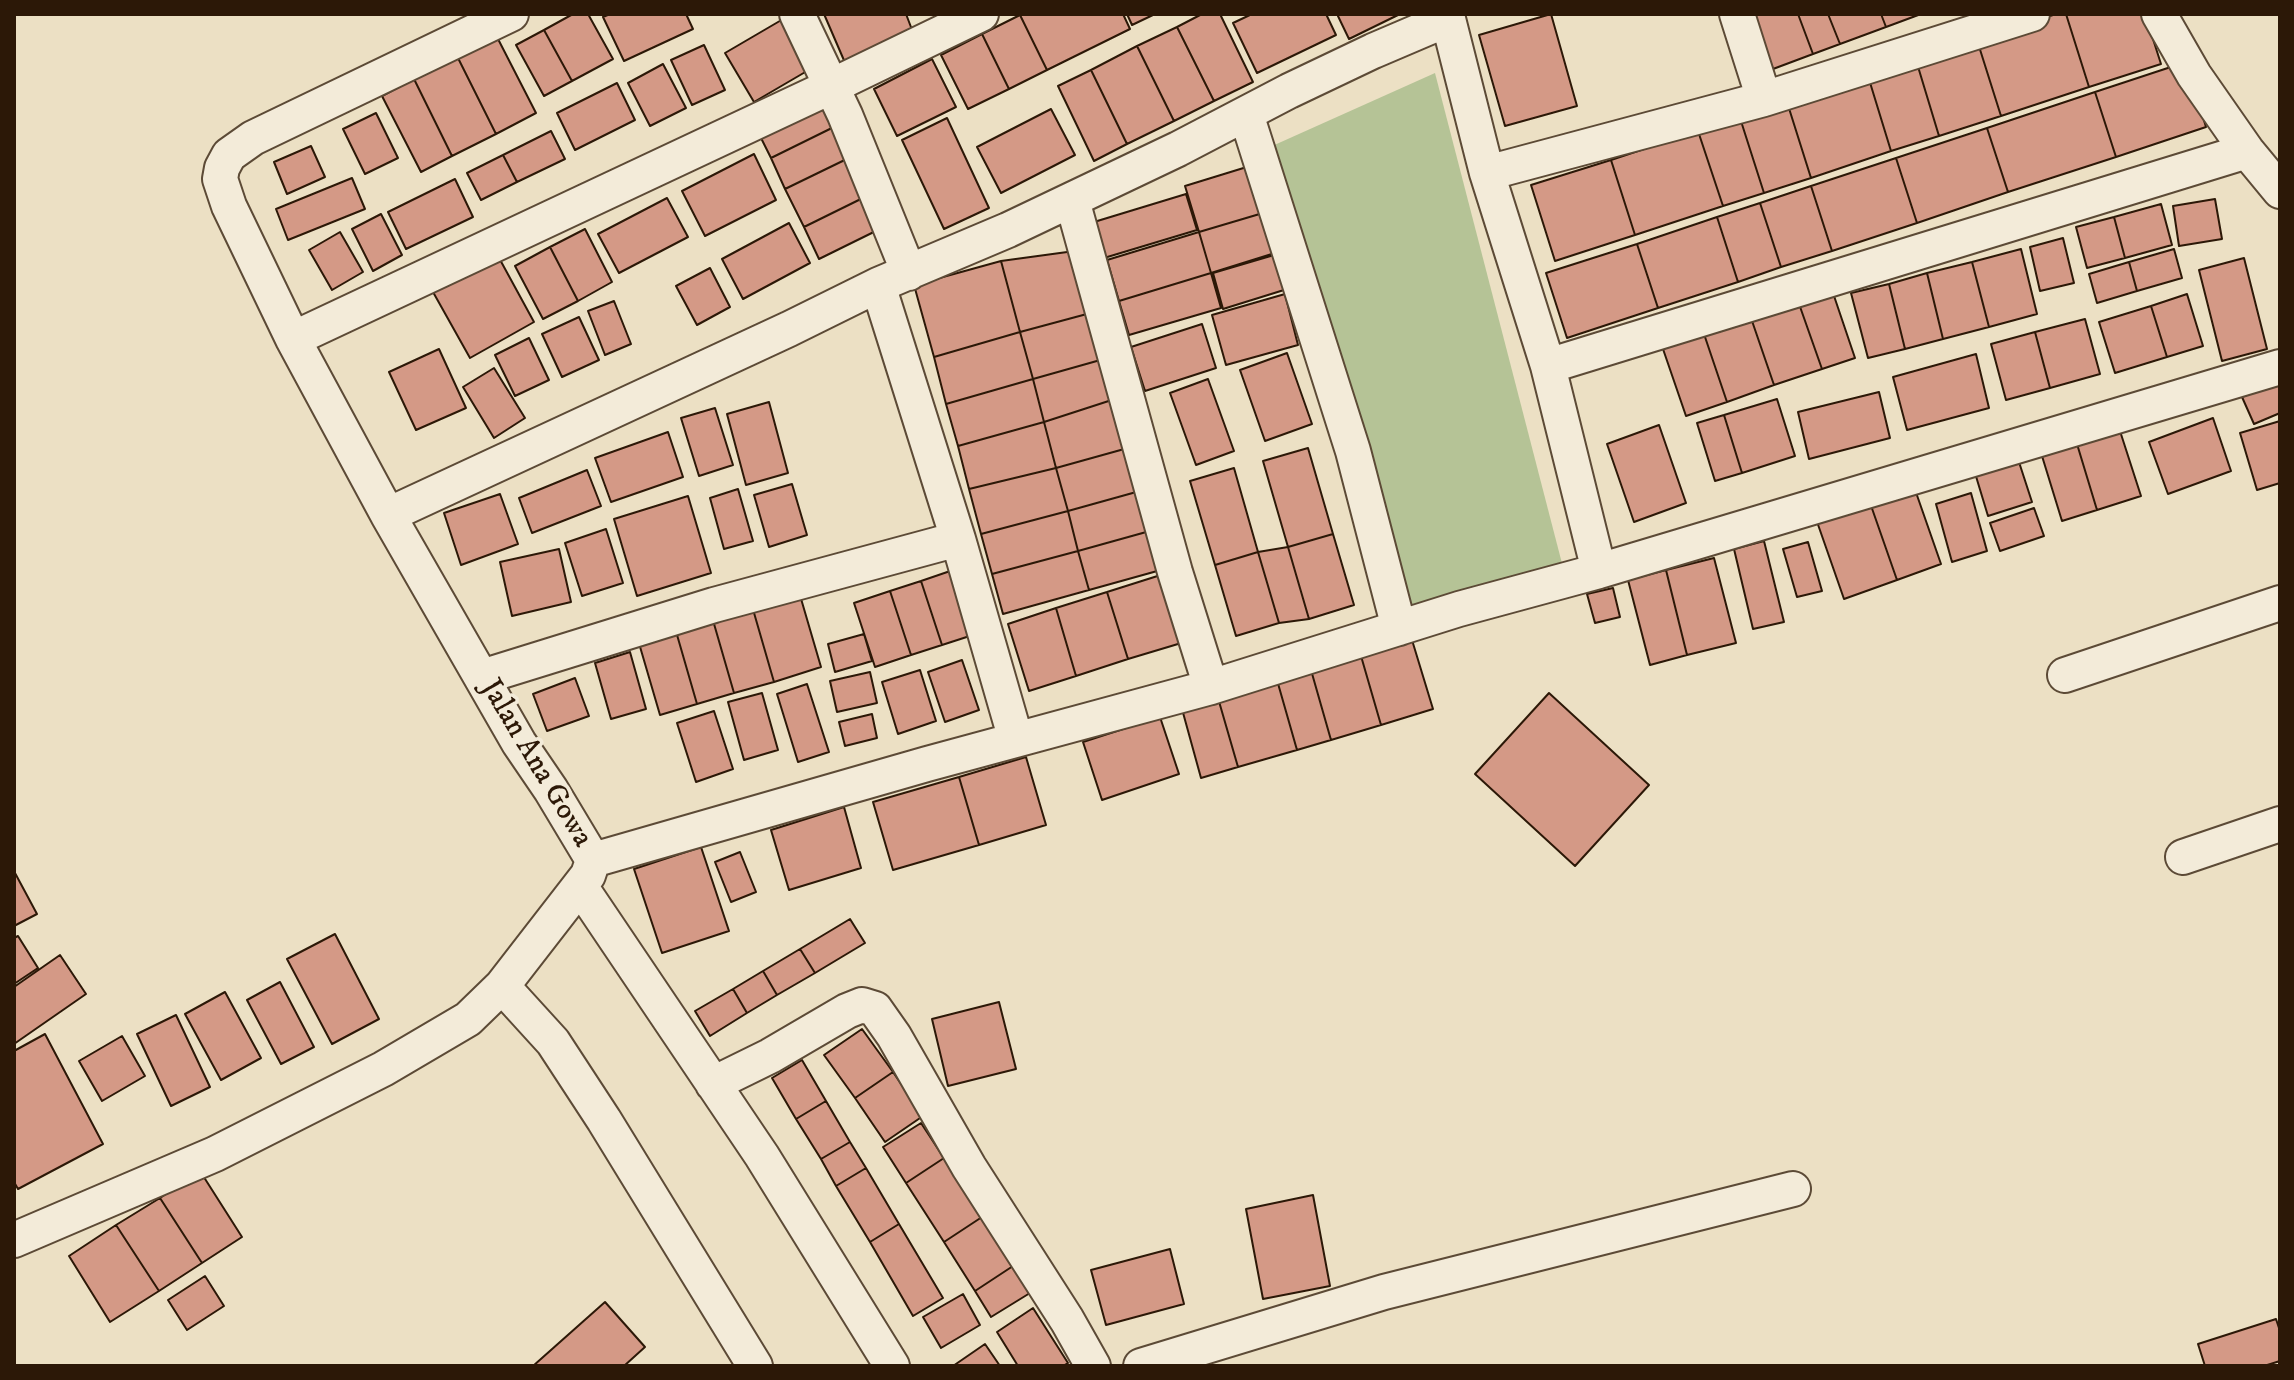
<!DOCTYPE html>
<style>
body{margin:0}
#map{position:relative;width:2294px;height:1380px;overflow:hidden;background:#ece0c4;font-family:"IM FELL DW Pica",serif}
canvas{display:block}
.frame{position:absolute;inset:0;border:16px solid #2c1807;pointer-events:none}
</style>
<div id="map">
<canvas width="2294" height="1380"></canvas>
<div class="frame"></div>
</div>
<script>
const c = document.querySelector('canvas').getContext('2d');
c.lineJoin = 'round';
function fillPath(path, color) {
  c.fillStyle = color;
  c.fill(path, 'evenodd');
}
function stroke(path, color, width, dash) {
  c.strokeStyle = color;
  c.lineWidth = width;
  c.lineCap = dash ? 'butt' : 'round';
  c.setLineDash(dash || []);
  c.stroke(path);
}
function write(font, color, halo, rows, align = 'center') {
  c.font = font + ' "IM FELL DW Pica",serif';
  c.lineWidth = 7;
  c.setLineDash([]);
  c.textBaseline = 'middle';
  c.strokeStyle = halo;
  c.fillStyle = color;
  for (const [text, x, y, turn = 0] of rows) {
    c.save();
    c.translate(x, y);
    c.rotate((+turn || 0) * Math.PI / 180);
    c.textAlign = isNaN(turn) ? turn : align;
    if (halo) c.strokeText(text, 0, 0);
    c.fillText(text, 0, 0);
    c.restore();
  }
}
fillPath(new Path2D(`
 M1435,73L1565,575L1397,622L1261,151Z`), '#b5c396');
const building = new Path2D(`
 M573,14H588L613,59L572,81L544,30Z
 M610,14H686L693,29L624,61L603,17Z
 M824,14H906L914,35L846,65Z
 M1023,14H1123L1130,29L1047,70L1020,15Z
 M1127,14H1155L1132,25Z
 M1202,14H1220L1253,82L1214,101L1177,27Z
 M1252,14H1326L1336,35L1257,73L1233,23Z
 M1337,14H1400L1349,39Z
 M1551,14L1577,106L1505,126L1479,35Z
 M1753,14H1798L1813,54L1773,69Z
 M1798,14H1828L1840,44L1813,54Z
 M1828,14H1881L1886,27L1840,44Z
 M1881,14H1921L1886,27Z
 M2056,14H2066L2089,87L2001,116L1977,40Z
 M2066,14H2145L2161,64L2089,87Z
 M790,15L819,64L754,102L725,53Z
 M1020,15L1047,70L1009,89L982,34Z
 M1177,27L1214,101L1174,121L1137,46Z
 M544,30L572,81L544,96L516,45Z
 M982,34L1009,89L968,109L941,55Z
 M497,37L536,113L496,134L458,58Z
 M1977,40L2001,116L1939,136L1916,60Z
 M704,45L725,90L692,105L671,60Z
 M1137,46L1174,121L1127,144L1091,70Z
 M458,58L496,134L452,156L414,79Z
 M932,59L956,107L897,136L874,89Z
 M1916,60L1939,136L1891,151L1868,76Z
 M2186,62L2206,127L2116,157L2095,92Z
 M663,64L686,108L650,126L628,83Z
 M1091,70L1127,144L1094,161L1058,86Z
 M1868,76L1891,151L1811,178L1787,102Z
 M414,79L452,156L421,172L382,96Z
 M617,83L635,120L575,150L557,113Z
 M2095,92L2116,157L2008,192L1987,128Z
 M828,93L842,123L771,158L756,128Z
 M1787,102L1811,178L1764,193L1740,118Z
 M1051,109L1075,155L1001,193L977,147Z
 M376,113L398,158L365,174L343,129Z
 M947,118L989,208L944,229L902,140Z
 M1740,118L1764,193L1723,206L1698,131Z
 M842,123L857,154L785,189L771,158Z
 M1987,128L2008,192L1917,223L1896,158Z
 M551,131L565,159L517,182L503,155Z
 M1698,131L1723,206L1635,235L1611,160Z
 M311,146L325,177L287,194L274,162Z
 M754,154L776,200L705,236L682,191Z
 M857,154L875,192L804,227L785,189Z
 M503,155L517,182L481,200L467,173Z
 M1896,158L1917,223L1832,251L1811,186Z
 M1611,160L1635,235L1555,261L1531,185Z
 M1250,166L1263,213L1199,232L1185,186Z
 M352,178L365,209L288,240L276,209Z
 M455,179L473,217L406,249L388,212Z
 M1811,186L1832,251L1781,267L1760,203Z
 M875,192L890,224L819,259L804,227Z
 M1186,194L1197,230L1104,258L1094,222Z
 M667,198L688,237L619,273L598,234Z
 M2215,199L2222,239L2179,246L2173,206Z
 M1760,203L1781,267L1738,282L1717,217Z
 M2161,204L2172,245L2125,258L2114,217Z
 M1263,213L1275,253L1211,273L1199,232Z
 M381,214L402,255L373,271L352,229Z
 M1717,217L1738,282L1658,308L1637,244Z
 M2114,217L2125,258L2087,268L2076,227Z
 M789,223L810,263L743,299L722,259Z
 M585,229L612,282L578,301L550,247Z
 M340,232L363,272L332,290L309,250Z
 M1199,232L1211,273L1119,301L1107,260Z
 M2063,238L2074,283L2040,291L2030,247Z
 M1637,244L1658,308L1567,338L1546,273Z
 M550,247L578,301L543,319L515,266Z
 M2021,249L2037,314L1989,327L1972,262Z
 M2174,249L2182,278L2137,291L2129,262Z
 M1082,250L1098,311L1020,332L1001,261Z
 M1274,255L1284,290L1223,309L1213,273Z
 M498,256L534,322L470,358L433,292Z
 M2244,258L2267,349L2222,361L2199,270Z
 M1001,261L1020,332L934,357L914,285Z
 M1972,262L1989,327L1943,339L1927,273Z
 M2129,262L2137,291L2097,303L2089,274Z
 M710,268L730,307L697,325L676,286Z
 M1211,273L1221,308L1129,335L1119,301Z
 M1927,273L1943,339L1905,349L1889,284Z
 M1889,284L1905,349L1868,358L1851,293Z
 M1832,290L1855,358L1822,369L1798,301Z
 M1285,294L1298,345L1226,365L1212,315Z
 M2187,294L2203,346L2167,357L2151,306Z
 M614,301L631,344L605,355L588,311Z
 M1798,301L1822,369L1774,385L1751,318Z
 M2151,306L2167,357L2115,373L2099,322Z
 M1098,311L1111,357L1033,379L1020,332Z
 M579,317L599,360L562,377L542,334Z
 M1751,318L1774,385L1727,402L1704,334Z
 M2085,319L2100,374L2050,388L2035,332Z
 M1202,324L1216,368L1145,391L1131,347Z
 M1020,332L1033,379L946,404L934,357Z
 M2035,332L2050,388L2006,400L1991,344Z
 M1704,334L1727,402L1686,416L1663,349Z
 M529,338L549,380L515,396L495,355Z
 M439,349L466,408L416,430L389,372Z
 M1287,353L1312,424L1265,441L1240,370Z
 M1976,354L1989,408L1907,430L1893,377Z
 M1111,357L1121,397L1044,422L1033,379Z
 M494,368L525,418L494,438L463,387Z
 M1033,379L1044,422L958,446L946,404Z
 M1208,379L1234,451L1196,465L1170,393Z
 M2280,381V413L2254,424L2242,397Z
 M1879,392L1890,438L1809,459L1798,412Z
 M1121,397L1135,446L1056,468L1044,422Z
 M1777,399L1795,456L1742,473L1724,415Z
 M769,402L788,473L746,485L727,414Z
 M715,408L733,465L699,476L681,418Z
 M1724,415L1742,473L1715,481L1697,423Z
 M2213,418L2231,471L2168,494L2149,442Z
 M2280,421V483L2257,490L2240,433Z
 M1044,422L1056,468L969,489L958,446Z
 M1659,425L1686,503L1634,522L1607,444Z
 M2120,431L2141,496L2097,510L2077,444Z
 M668,432L683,477L611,502L595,458Z
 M2077,444L2097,510L2062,521L2042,456Z
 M1135,446L1147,489L1068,511L1056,468Z
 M1308,448L1333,534L1288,547L1263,461Z
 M2018,459L2032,502L1988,516L1975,473Z
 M1056,468L1068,511L981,534L969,489Z
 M1234,468L1258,552L1215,565L1190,481Z
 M587,470L601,506L532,533L519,498Z
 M1912,481L1941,564L1897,580L1868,497Z
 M792,484L807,535L769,547L754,495Z
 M738,489L753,541L724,549L710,498Z
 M1147,489L1157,529L1078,551L1068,511Z
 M1971,493L1987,551L1952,562L1936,504Z
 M500,494L518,544L461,565L444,513Z
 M688,496L711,573L637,596L614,519Z
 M1868,497L1897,580L1844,599L1815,516Z
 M2034,508L2044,536L2000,551L1990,523Z
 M1068,511L1078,551L992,574L981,534Z
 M606,529L623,583L582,596L565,543Z
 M1157,529L1168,568L1089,590L1078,551Z
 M1333,534L1354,605L1309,619L1288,547Z
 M1764,541L1784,622L1753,629L1734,549Z
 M1808,542L1822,591L1797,597L1783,549Z
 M1288,547L1309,619L1279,623L1258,552Z
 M559,549L571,602L512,616L500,562Z
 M1078,551L1089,590L1003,614L992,574Z
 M1258,552L1279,623L1236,636L1215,565Z
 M1714,558L1736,643L1687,655L1666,570Z
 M959,568L979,633L942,645L921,581Z
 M1666,570L1687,655L1650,665L1628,580Z
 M1167,573L1188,641L1128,659L1107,592Z
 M921,581L942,645L911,655L890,591Z
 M797,585L821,667L774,682L750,599Z
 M1613,588L1620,617L1595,623L1587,594Z
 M890,591L911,655L875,667L854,603Z
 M1107,592L1128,659L1076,676L1056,608Z
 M750,599L774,682L734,693L710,610Z
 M1056,608L1076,676L1029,691L1008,624Z
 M710,610L734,693L697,704L673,621Z
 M673,621L697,704L660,715L636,633Z
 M864,634L872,661L835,672L828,644Z
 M1412,640L1433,709L1381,725L1361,656Z
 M630,652L646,709L611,719L595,663Z
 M1361,656L1381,725L1331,740L1311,670Z
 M962,660L979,710L945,722L928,672Z
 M920,670L936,721L898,734L882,682Z
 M1311,670L1331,740L1297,750L1277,680Z
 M870,672L877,703L837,712L830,681Z
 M575,678L589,716L547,731L533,694Z
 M1277,680L1297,750L1238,767L1218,698Z
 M807,684L829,752L798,762L777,694Z
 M762,693L778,750L744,760L728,702Z
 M1549,693L1649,785L1575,866L1475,774Z
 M1218,698L1238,767L1201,778L1182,709Z
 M714,711L733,769L696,782L677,723Z
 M872,714L877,738L845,746L839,722Z
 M1160,717L1179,774L1102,800L1083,742Z
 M1026,757L1046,825L979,845L959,777Z
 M959,777L979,845L893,870L873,802Z
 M844,807L861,868L789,890L771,830Z
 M701,847L729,931L662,953L634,869Z
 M740,852L756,892L731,902L715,862Z
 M15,873L37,914L14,926V874Z
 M850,919L865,943L815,973L800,949Z
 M335,934L379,1019L332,1044L287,959Z
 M18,936L38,968L14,984V938Z
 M800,949L815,973L777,995L763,971Z
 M60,955L86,994L14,1044V987Z
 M763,971L777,995L747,1013L733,989Z
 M280,982L314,1047L281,1064L247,1000Z
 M733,989L747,1013L710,1036L695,1011Z
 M225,992L261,1058L221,1080L185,1014Z
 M999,1002L1016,1069L948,1086L932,1019Z
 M176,1015L210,1087L171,1106L137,1034Z
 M862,1029L893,1072L855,1098L824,1055Z
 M45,1034L103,1144L18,1189L14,1182V1051Z
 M122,1036L145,1076L102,1101L79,1061Z
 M802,1060L826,1101L796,1119L772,1078Z
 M893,1072L923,1116L885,1142L855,1098Z
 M826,1101L850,1142L821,1159L796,1119Z
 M921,1123L944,1158L906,1183L883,1147Z
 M850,1142L866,1168L836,1186L821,1159Z
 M944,1158L982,1217L944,1242L906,1183Z
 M866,1168L899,1224L870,1242L836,1186Z
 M200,1171L242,1237L202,1263L160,1198Z
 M1313,1195L1330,1286L1263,1299L1246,1209Z
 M160,1198L202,1263L159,1291L116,1225Z
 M982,1217L1013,1266L975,1291L944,1242Z
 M899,1224L943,1298L913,1316L870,1242Z
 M116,1225L159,1291L110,1322L69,1256Z
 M1170,1249L1184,1304L1106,1325L1091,1270Z
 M1013,1266L1030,1293L991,1317L975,1291Z
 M205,1276L224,1306L187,1330L168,1300Z
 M963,1294L980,1325L941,1348L923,1317Z
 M605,1302L645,1347L624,1366H533Z
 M1033,1308L1068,1363L1063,1366H1018L997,1332Z
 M2276,1319L2280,1331V1361L2264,1366H2205L2198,1344Z
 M985,1344L1000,1366H953Z`);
fillPath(building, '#d49986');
stroke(building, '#2c1807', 2);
const minor = new Path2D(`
 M797,14L845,115L909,273
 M1737,14L1764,99
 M2159,14L2194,75L2247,151L2280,191
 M1246,114L1353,451L1399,628
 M1487,173L1764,99L2032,14
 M1072,200L1175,572L1211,687
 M878,285L958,539L1016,740
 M293,339L832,86L981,14
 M1548,366L2247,151
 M388,515L789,329L878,285L1008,230L1178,149L1289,91L1373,51L1448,19L1487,173L1548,366L1599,571
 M2065,675L2280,603
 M482,677L714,605L958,539
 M2183,857L2280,824
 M593,860L927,764L1211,687L1459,609L1599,571L2280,367
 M580,886L762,1156L892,1366
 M502,986L553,1042L604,1120L755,1366
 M713,1084L770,1056L847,1011L862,1005L875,1009L894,1036L969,1167L1067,1320L1093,1366
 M14,1240L215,1154L383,1069L468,1019L502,986L588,875L593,860L551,790L519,743L388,515L293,339L229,206L220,179L222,168L229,155L253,138L511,14
 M1141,1366L1384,1292L1793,1189`);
stroke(minor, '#5c4a36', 38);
stroke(minor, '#f3ebd9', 34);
write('30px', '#2c1807', '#f3ebd9', [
 ["Jalan Ana Gowa",535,764,59]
]);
</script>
